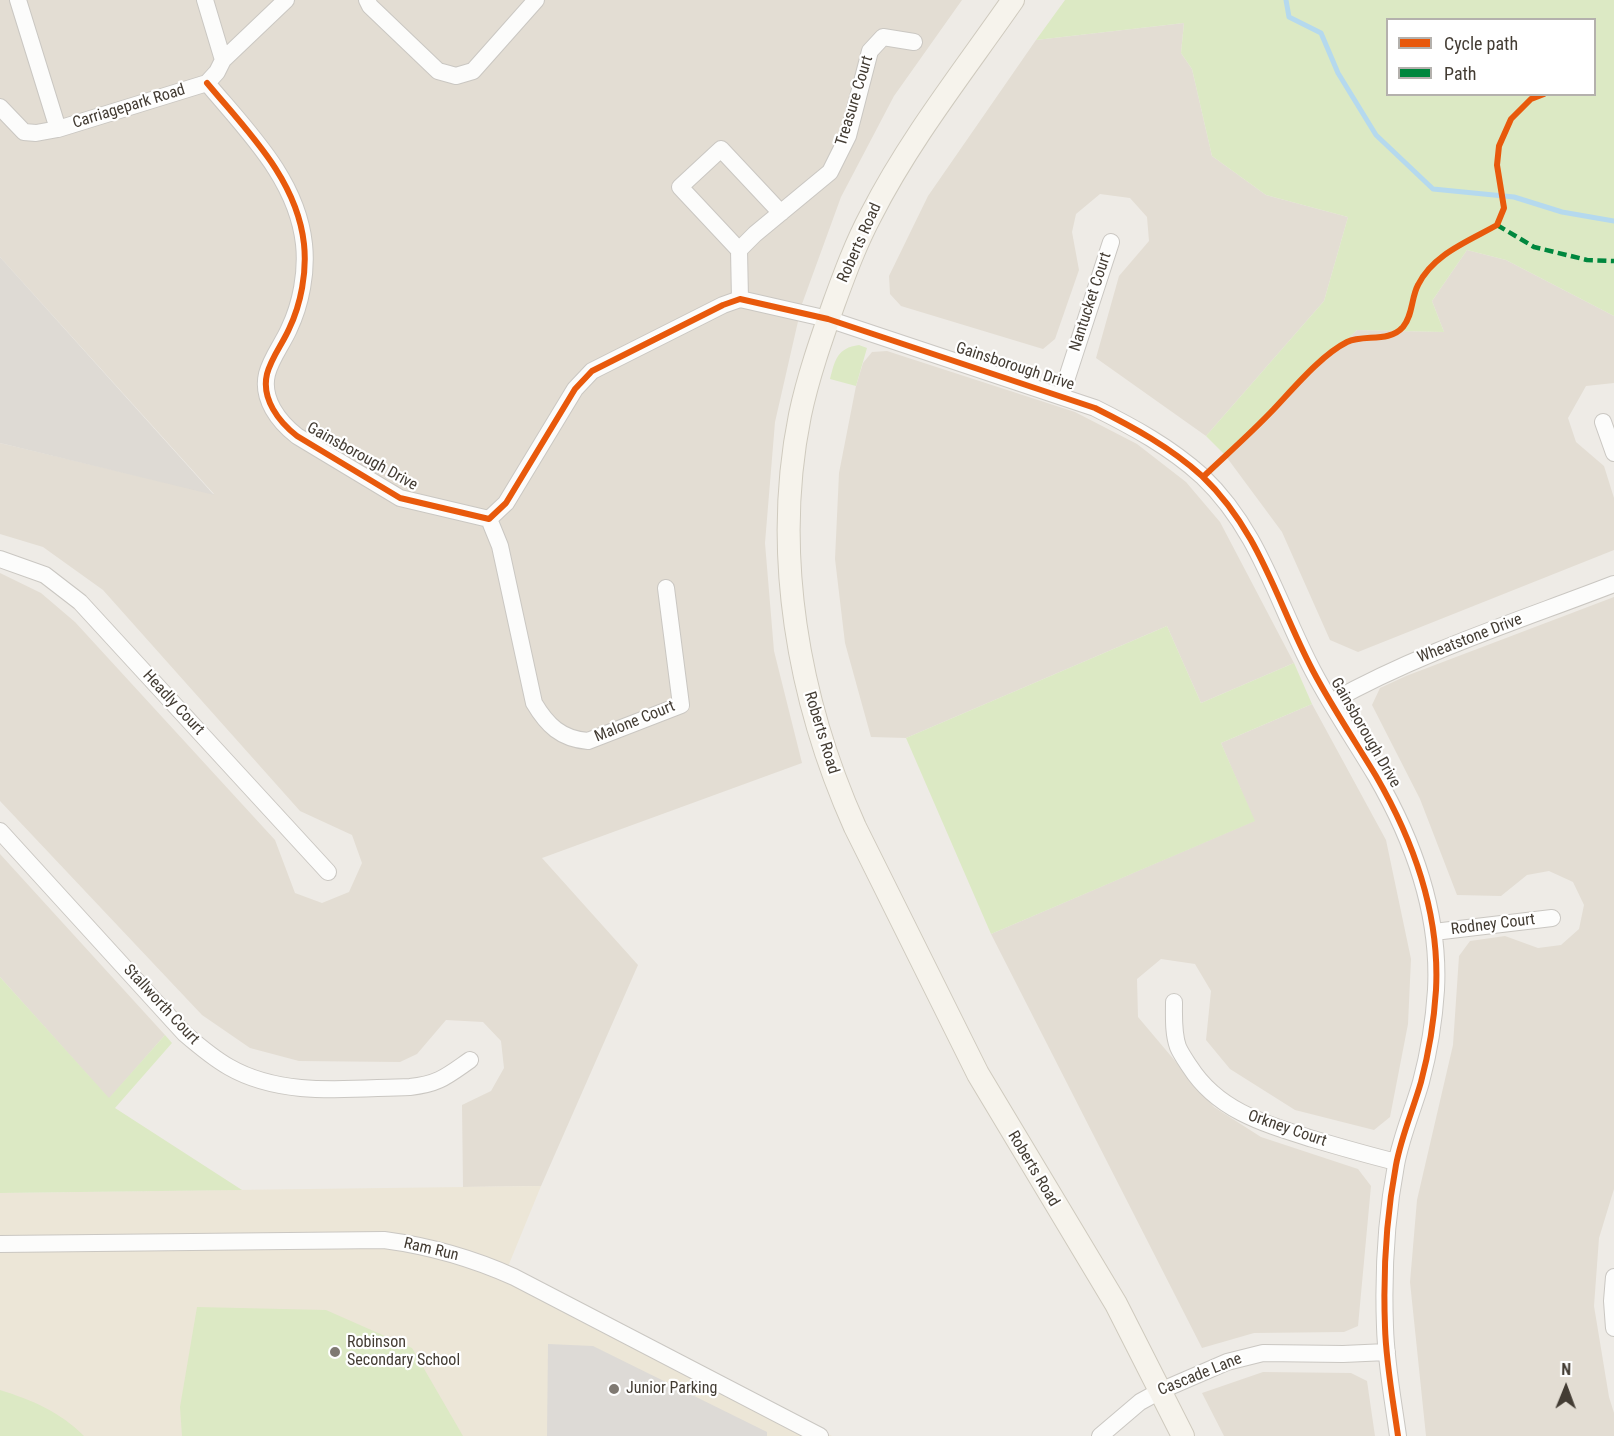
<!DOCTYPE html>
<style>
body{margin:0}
#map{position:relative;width:1614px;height:1436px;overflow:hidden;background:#eeebe6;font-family:"Roboto Condensed",sans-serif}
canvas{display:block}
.legend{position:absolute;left:1386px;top:18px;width:210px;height:78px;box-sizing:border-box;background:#fff;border:2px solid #b4b1ad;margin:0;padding:8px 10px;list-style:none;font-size:18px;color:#433c33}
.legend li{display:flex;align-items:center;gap:12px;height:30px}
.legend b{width:30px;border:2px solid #b4b1ad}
.north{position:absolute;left:1536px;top:1358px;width:60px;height:60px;-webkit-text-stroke:4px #fff;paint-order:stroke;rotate:1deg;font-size:16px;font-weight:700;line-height:24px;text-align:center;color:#433c33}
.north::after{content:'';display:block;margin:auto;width:21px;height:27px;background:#433c33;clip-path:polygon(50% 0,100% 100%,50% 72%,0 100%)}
</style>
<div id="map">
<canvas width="1614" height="1436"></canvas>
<ul class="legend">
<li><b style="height:8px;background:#e8590c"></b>Cycle path</li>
<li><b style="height:8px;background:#00873e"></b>Path</li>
</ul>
<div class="north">N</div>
</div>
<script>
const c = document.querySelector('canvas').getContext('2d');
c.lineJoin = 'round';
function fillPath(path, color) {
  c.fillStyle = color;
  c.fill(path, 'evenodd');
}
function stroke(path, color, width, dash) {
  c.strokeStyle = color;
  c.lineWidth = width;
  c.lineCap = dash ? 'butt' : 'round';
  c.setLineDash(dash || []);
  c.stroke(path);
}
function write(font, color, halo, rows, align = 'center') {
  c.font = font + ' "Roboto Condensed",sans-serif';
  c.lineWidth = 4.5;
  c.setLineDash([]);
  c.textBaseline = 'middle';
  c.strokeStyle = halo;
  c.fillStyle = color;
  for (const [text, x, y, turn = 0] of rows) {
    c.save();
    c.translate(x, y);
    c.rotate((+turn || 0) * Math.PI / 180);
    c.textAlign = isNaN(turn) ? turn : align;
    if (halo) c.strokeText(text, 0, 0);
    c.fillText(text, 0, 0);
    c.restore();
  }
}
fillPath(new Path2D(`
 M0,0H962L894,96L841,197L802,304L775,422L765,543L774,651L802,763L542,858L638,965L541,1186L463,1187L462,1105L491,1091L504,1068L501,1041L483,1022L446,1020L417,1054L400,1062L299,1061L250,1048L202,1015L0,801V573L41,593L75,622L275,840L295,893L322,903L349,892L362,863L352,835L300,811L103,590L43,547L0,534V443L214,494L0,257Z
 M1184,23L1181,53L1192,69L1212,156L1266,195L1348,217L1324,301L1206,436L1096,358L1119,276L1149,241L1147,217L1130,198L1100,194L1076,214L1072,232L1079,270L1055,339L1043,349L901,306L890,294L889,276L928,196L1036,40Z
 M1467,250L1506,260L1614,316V383L1586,386L1568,418L1576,442L1604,466L1614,498V550L1358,652L1330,640L1282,532L1225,455L1357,330L1444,332L1432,301Z
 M887,351L1075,412L1137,444L1186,482L1220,522L1294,663L1201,703L1167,626L906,738L871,737L845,643L835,559L839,473L856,386L863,363L872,352Z
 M1614,597V1189L1599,1238L1594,1306L1609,1397L1614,1413V1436H1426L1410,1282L1417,1200L1453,1045L1459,956L1470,941L1505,936L1538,948L1561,945L1579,929L1584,905L1573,882L1549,871L1527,875L1501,896L1457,895L1420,799L1372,705L1380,688L1406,676Z
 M1312,704L1386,840L1411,959L1408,1024L1390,1117L1374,1130L1295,1110L1230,1069L1206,1040L1211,991L1195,964L1161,959L1137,979L1138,1017L1214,1107L1261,1137L1358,1169L1371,1186L1358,1326L1344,1332L1254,1333L1202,1348L991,934L1254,821L1221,743Z
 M0,854L165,1035L109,1099L0,977Z
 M1263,1372L1351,1373L1367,1381L1375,1436H1224L1202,1393Z`), '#e3ddd3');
fillPath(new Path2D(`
 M0,257L214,495L0,443Z`), '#dedad4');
fillPath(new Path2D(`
 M541,1186L507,1269L832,1436H0V1193Z`), '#ece6d7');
fillPath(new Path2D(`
 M1065,0H1614V316L1506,260L1467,250L1432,301L1444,332L1357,330L1225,455L1206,436L1324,301L1348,217L1266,195L1212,156L1192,69L1181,53L1184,23L1036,40ZM1388,20H1594V94H1388Z
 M859,345L867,348L856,386L830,379C835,360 837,348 859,345Z
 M1167,626L1201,703L1294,663L1312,704L1221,743L1255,821L991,934L906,738Z
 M0,977L109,1098L165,1035L172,1043L115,1108L242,1190L0,1193Z
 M197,1307L326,1310L412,1348L463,1436H182L180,1407Z
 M0,1390C32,1400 60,1412 84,1436H0Z`), '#dce9c4');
fillPath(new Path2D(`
 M548,1344L593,1346L767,1432V1436H547Z`), '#dddad6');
stroke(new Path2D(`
 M1286,0L1289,17L1321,33L1338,73L1376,135L1433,189L1514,197L1562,212L1614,221`), '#b5d9ee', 5);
const street = new Path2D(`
 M367,0L370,6L438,71L456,76L473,71L536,0
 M223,60L286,0
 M207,83C247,131 297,179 304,244C307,272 301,304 289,329C283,343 271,358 267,374C261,399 279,422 297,436L400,498L489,519L506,503L575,389L592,371L723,305L740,299L828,319L1095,408C1133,427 1170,447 1202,476C1260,531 1277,603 1313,671C1332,707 1355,741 1376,776C1413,840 1440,915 1436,990C1434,1021 1429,1052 1421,1082C1413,1110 1401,1137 1396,1165C1386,1218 1383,1273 1385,1327C1386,1363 1393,1400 1398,1436
 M0,107L24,132L36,133L58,129L18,0
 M58,129L207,83L217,72L223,60L205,0
 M739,250L680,187L721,149L781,213
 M740,299L739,250L755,234L830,172L848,136L870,51L883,37L914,42
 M1061,396L1111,242
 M1603,422L1614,453
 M489,519L500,546L534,703C547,725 561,739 588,741L681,705L666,588
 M0,559L45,575L80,602L328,872
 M1331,702C1420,652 1518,621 1614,584
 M0,831L185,1034C199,1046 213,1058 229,1067C283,1098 350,1088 410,1087C439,1084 447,1076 470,1060
 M1434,932L1552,918
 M1174,1002C1174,1017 1173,1033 1178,1047C1181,1054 1186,1061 1190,1067C1218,1111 1265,1124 1313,1139C1340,1147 1368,1155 1396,1162
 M0,1244L384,1240C429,1246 472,1258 514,1277L820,1436
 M1614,1277L1612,1301L1614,1328
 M1100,1436L1140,1402L1160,1391L1227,1362L1263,1353L1343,1354L1387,1352`);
const secondary = new Path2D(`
 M1013,0C965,69 909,140 871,215C856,243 845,273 834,303C821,340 808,377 800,415C772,553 798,700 855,827L978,1074L1116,1304L1183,1436`);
stroke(street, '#cac7c2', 18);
stroke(secondary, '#cfcabe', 24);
stroke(street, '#fcfcfb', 16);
stroke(secondary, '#f6f3ec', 22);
stroke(new Path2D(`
 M1497,225L1534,247L1587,260L1614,261`), '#00873e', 4.5, [9, 4.5]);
stroke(new Path2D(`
 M207,83C247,131 297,179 304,244C307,272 301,304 289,329C283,343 271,358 267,374C261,399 279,422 297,436L400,498L489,519L506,503L575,389L592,371L723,305L740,299L828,319L1095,408C1133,427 1170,447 1202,476C1260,531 1277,603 1313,671C1332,707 1355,741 1376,776C1413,840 1440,915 1436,990C1434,1021 1429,1052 1421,1082C1413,1110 1401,1137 1396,1165C1386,1218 1383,1273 1385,1327C1386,1363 1393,1400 1398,1436
 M1203,477C1226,455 1250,434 1272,411C1293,389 1321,355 1347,342C1364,334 1389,343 1403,327C1413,315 1411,298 1418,285C1433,254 1469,241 1497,225L1504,208L1497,165L1499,146L1511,119L1531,99L1544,94`), '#e8590c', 6);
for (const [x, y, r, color] of [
 [335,1352,6,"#7f7972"],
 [614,1389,6,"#7f7972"]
]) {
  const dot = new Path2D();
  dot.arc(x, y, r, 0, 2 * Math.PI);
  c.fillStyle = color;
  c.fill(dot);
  stroke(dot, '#fff', 2);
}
write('16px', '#433c33', '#fff', [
 ["Treasure Court",855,101,-73],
 ["Carriagepark Road",129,107,-17],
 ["Roberts Road",860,243,-66],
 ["Nantucket Court",1091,302,-72],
 ["Gainsborough Drive",1015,367,18],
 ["Gainsborough Drive",362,457,29],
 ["Wheatstone Drive",1470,639,-21],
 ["Headly Court",173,703,47],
 ["Malone Court",635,722,-22],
 ["Roberts Road",821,733,73],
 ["Gainsborough Drive",1365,733,60],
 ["Rodney Court",1493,925,-7],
 ["Stallworth Court",161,1005,47],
 ["Orkney Court",1287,1129,19],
 ["Roberts Road",1033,1169,59],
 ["Ram Run",431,1250,13],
 ["Cascade Lane",1200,1375,-22]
]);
write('16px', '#433c33', '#fff', [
 ["Robinson",347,1343],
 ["Secondary School",347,1361],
 ["Junior Parking",626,1389]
], 'left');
</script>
